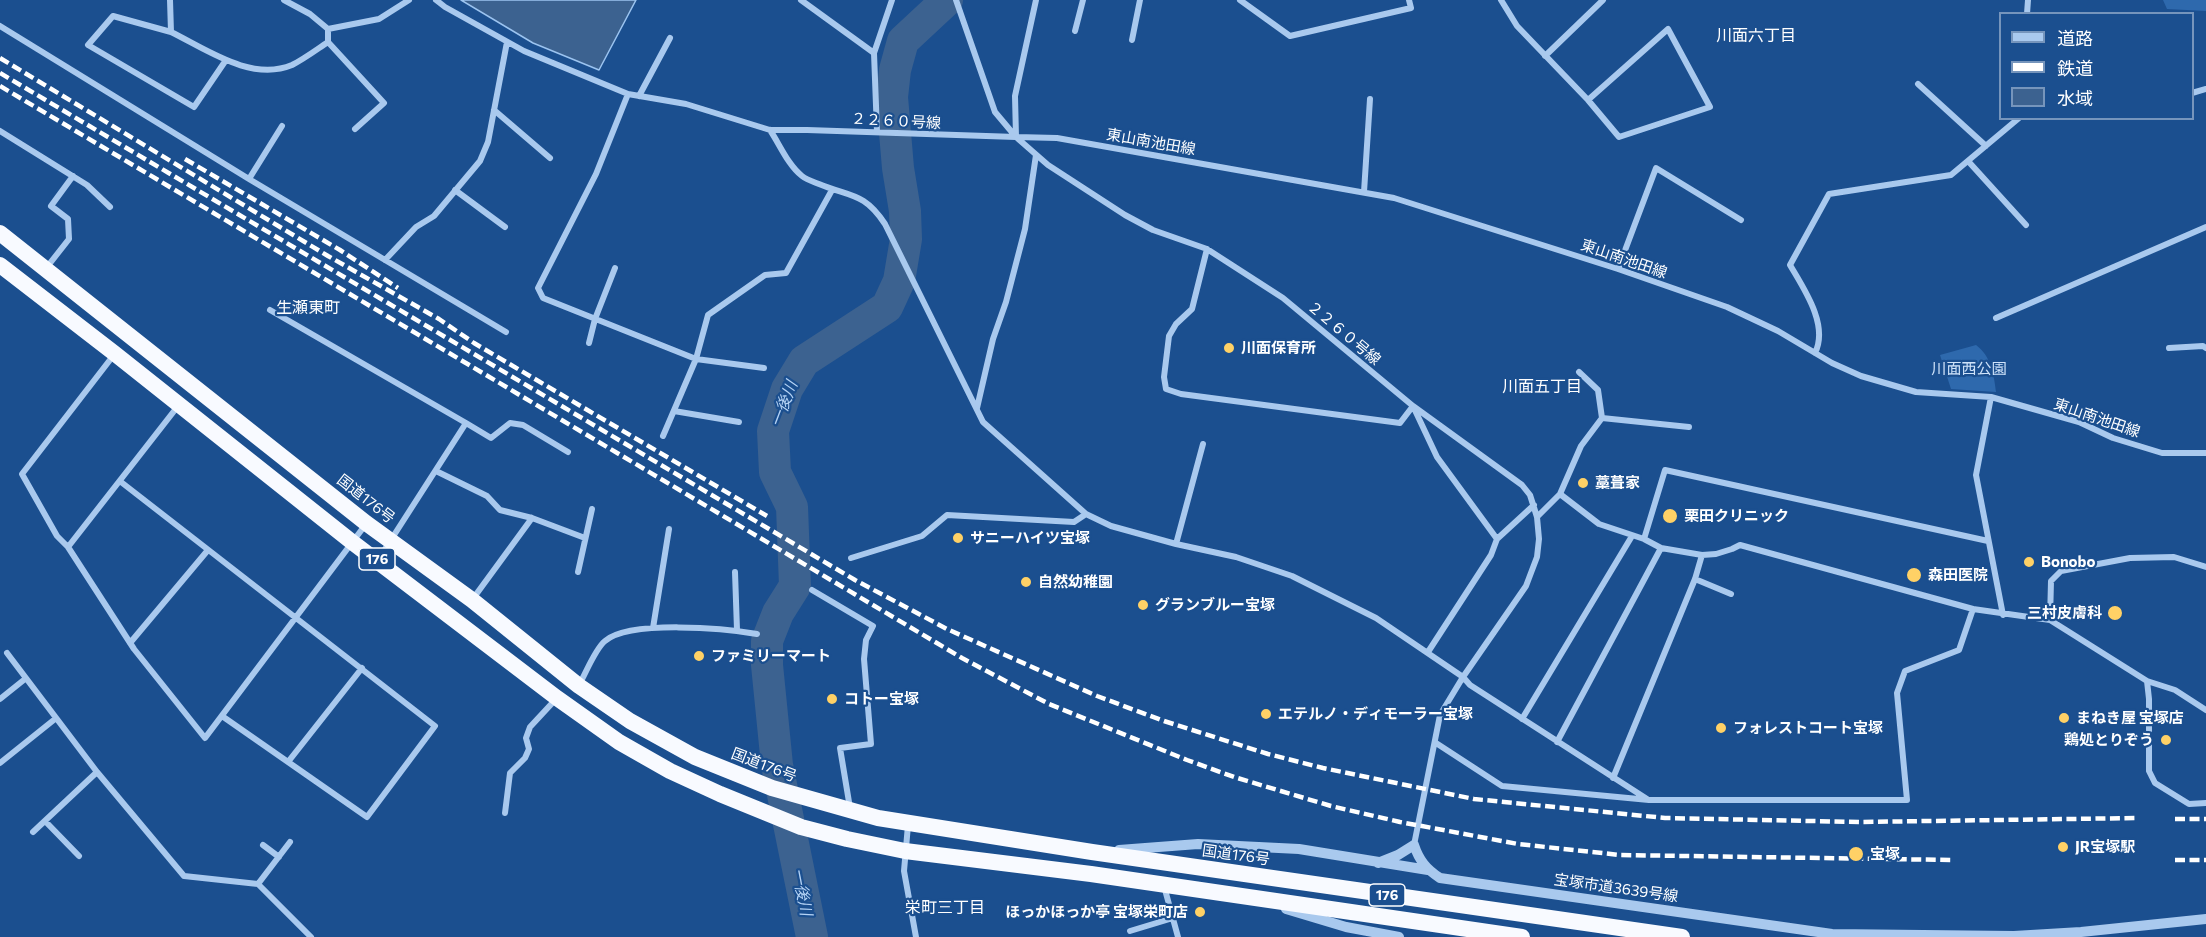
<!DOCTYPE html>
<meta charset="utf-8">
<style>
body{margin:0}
#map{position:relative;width:2206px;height:937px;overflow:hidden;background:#1b4f8f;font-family:Commissioner,"Noto Sans JP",sans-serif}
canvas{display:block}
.legend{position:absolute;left:1999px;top:12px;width:195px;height:108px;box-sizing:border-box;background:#1b4f8f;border:2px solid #7695bc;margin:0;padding:8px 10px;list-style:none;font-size:18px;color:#fff}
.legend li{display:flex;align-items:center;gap:12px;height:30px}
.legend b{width:30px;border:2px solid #7695bc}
</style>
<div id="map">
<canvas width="2206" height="937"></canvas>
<ul class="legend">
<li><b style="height:8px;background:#a9c9ee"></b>道路</li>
<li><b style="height:8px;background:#fff"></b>鉄道</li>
<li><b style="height:16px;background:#3c6290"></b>水域</li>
</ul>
</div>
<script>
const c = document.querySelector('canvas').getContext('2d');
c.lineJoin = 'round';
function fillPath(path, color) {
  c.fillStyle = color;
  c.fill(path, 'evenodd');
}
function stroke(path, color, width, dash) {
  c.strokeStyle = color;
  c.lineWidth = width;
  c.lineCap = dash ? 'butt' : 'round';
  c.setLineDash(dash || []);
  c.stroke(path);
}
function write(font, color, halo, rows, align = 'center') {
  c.font = font + ' Commissioner,"Noto Sans JP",sans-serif';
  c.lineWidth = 4.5;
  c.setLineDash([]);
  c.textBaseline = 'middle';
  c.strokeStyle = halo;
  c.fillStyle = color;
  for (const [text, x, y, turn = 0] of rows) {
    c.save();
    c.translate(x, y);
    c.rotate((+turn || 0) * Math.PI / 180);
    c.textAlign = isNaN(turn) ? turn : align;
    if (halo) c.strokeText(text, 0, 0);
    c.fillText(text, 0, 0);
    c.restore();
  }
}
fillPath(new Path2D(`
 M2163,0H2206V11L2167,9Z
 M1976,345C1991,356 1994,375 1996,392L1951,389L1940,355Z`), '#2e69ad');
const water = new Path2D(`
 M461,0H636L599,70L533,43Z`);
fillPath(water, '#3c6290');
stroke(water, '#9cc4f0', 1.5);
stroke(new Path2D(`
 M812,937L777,765L767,665V641L778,613L795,586L792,507L775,472L773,431L787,389L804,361L887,307L899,281L906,239L905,211L898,168L892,97L895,70L903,41L947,0`), '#3c6290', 32);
stroke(new Path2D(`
 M170,0L171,32C206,49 251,82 292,65C304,59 316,50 328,42
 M284,0L310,14L328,29L379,19L409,0
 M436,0L445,7L524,51L628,94L686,104L770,130H807L1016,137L1048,165L1125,215L1153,230L1207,249L1283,298L1413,406L1522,485L1530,495L1537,517L1539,539L1537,557L1526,586L1463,677L1440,715L1414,845
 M801,0L874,53L877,132
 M956,0L995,112L1016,137
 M1240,0L1290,36L1411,8L1409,0
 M1501,0L1517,26L1588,100L1619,137L1710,107L1668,29L1588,100
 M2027,14L2028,0
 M0,26L249,179L506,332
 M328,29V42L384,103L355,129
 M1075,31L1083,0
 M171,32L113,16L88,45L194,107L226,60
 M1132,40L1140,0
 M874,53L892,0
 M1545,56L1603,0
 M1918,84L1986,146
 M2192,93L2206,89
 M628,94L596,174L538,288L543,298L696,359L764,368
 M639,96L670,38
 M494,110L550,158
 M770,130C780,145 788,165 802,176C807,180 814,182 819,184C850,197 864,192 885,224L983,422L1086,514L1074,522L947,515L922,536L851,558
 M0,131L87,185L110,207
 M1016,137L1057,138L1394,198L1618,269L1727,307L1778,331L1832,363L1861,376L1916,392L1991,397L2079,422L2113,438L2162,453H2206
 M1016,137L1015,96L1036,0
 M1968,161L2026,225
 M249,179L282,126
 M455,190L505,227
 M1364,192L1370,99
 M1207,249L1192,309L1176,324L1169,336L1164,377L1166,389L1181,394L1400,423L1413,406L1437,457L1497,539
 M385,260L416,227L434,216L480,161L488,142L507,42
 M47,267L69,239L68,219L51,206L73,176
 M1618,269L1656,168L1741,220
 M270,310L466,423L378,560
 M1996,318L2206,227
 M589,343L595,319L615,268
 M2169,348L2203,346L2206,348
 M1815,353C1829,325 1804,289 1790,265L1829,194L1951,175L2019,118
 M1579,372L1598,390L1602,418
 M1991,397L1976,475L2003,615
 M178,406L68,547L134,649L205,738L366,524
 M977,408L993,339L1006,302L1025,229L1036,155
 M674,411L739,422
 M466,423L491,438L510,423L523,425L568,452
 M1689,427L1602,418L1581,446L1560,494L1599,524L1644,539L1661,548L1702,555L1716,554L1732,549L1740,545L1973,609
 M663,436L696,359L708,315L765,275L786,273L832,190
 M436,471L487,496L500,510L532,518L585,538
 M121,482L435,726L367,817L222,716
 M1086,514L1111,526L1176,544L1236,557L1292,576L1376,618L1463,677L1470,685L1647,799
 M1537,517L1560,494
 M1644,539L1665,470L1988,541
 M1176,544L1203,444
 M68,547L57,536L22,474L113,356
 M578,572L592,509
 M735,572L737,630
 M1695,579L1731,594
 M812,590L873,626L866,640L864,659L871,744L840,748L850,808
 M472,600L532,518
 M2050,620L2051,581L2061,571L2130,558L2174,557L2206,567
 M653,628L669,529
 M130,643L208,550
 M1428,652L1491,555L1497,539L1534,505
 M7,653L97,772L184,876L258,884L311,937
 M2147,681L2175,690L2206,710
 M579,685C586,673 595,649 605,641C630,620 725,628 757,634
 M0,699L25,679
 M1522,719L1632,536
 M1557,742L1661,548
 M1436,743L1502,786L1649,800H1907L1897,693L1905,671L1959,650L1973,609L2050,620L2147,681L2149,699V771L2155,783L2189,804L2206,803
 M288,762L362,668
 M0,763L55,719
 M1613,778L1695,579L1702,555
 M505,813L510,773L525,758L529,749L526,738L530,727L556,699
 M45,821L79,856
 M908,825L904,871L916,937
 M33,832L97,772
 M263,845L279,857
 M258,884L290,842
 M1164,886L1178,937
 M1130,931L1173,918`), '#a9c9ee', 6);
stroke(new Path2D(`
 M1119,850L1198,844L1299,849L1428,870
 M1378,863L1398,855L1414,845C1419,860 1426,869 1440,878L1832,934L2014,936L2081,932L2206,919
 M1286,909L1346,927L1399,937`), '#a9c9ee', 10);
stroke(new Path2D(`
 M0,233L366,523L472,600L579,686L630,721L695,757L772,788L878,818L1092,852L1682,937
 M0,265L114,353L352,542L557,698L619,742L670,771L720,794L801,827L847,839L905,851L1091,874L1522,937`), '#f8faff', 16);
stroke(new Path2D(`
 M0,58L328,256L439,319L474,343L767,516
 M0,73L855,580L947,629L1097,696L1164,721L1268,754L1323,768L1474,799L1665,818L1859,822L2138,818
 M0,86L962,658L1049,704L1187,760L1234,777L1331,806L1400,822L1518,844L1620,855L1951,860
 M185,159L340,250L398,288
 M2175,819H2206
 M2175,860H2206`), '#fff', 4.5, [10, 4.5]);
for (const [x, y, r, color] of [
 [1229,348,6,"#ffd166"],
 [1583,483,6,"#ffd166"],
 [1670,516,8,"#ffd166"],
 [958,538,6,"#ffd166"],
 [2029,562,6,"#ffd166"],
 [1914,575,8,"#ffd166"],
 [1026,582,6,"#ffd166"],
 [1143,605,6,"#ffd166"],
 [2115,613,8,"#ffd166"],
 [699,656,6,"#ffd166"],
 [832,699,6,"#ffd166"],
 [1266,714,6,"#ffd166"],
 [2064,718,6,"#ffd166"],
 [1721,728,6,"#ffd166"],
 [2166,740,6,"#ffd166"],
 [2063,847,6,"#ffd166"],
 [1856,854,8,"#ffd166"],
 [1200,912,6,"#ffd166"]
]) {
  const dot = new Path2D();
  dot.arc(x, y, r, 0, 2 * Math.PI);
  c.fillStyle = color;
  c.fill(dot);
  stroke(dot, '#1b4f8f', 2);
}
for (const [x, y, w] of [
 [377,559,36],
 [1387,895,36]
]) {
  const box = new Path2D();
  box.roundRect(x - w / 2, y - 11, w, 22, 4.5);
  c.fillStyle = '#1b4f8f';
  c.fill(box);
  stroke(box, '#fff', 1.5);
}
write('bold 14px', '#fff', null, [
 ["176",377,559],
 ["176",1387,895]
]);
write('15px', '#fff', '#1b4f8f', [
 ["２２６０号線",896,121,3],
 ["東山南池田線",1151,142,10],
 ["東山南池田線",1624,259,19],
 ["２２６０号線",1344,333,40],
 ["東山南池田線",2097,418,19],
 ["国道176号",366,499,38],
 ["国道176号",764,765,21],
 ["国道176号",1236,855,8],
 ["宝塚市道3639号線",1616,888,8]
]);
write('bold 15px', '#fff', '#1b4f8f', [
 ["川面保育所",1241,348],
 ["藁葺家",1595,483],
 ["栗田クリニック",1684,516],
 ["サニーハイツ宝塚",970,538],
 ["Bonobo",2041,562],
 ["森田医院",1928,575],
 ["自然幼稚園",1038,582],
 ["グランブルー宝塚",1155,605],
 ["三村皮膚科",2102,613,"right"],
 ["ファミリーマート",711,656],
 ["コトー宝塚",844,699],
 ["エテルノ・ディモーラー宝塚",1278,714],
 ["まねき屋 宝塚店",2076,718],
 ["フォレストコート宝塚",1733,728],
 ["鶏処とりぞう",2154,740,"right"],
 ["JR宝塚駅",2075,847],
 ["宝塚",1870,854],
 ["ほっかほっか亭 宝塚栄町店",1188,912,"right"]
], 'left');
write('15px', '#cfe3fa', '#1b4f8f', [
 ["川面西公園",1969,369]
]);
write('16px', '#fff', '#1b4f8f', [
 ["川面六丁目",1756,36],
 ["生瀬東町",308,308],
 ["川面五丁目",1542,387],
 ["栄町三丁目",945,908]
]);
write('italic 16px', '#b5d3f5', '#1b4f8f', [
 ["一後川",784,404,-69],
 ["一後川",802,892,79]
]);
</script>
